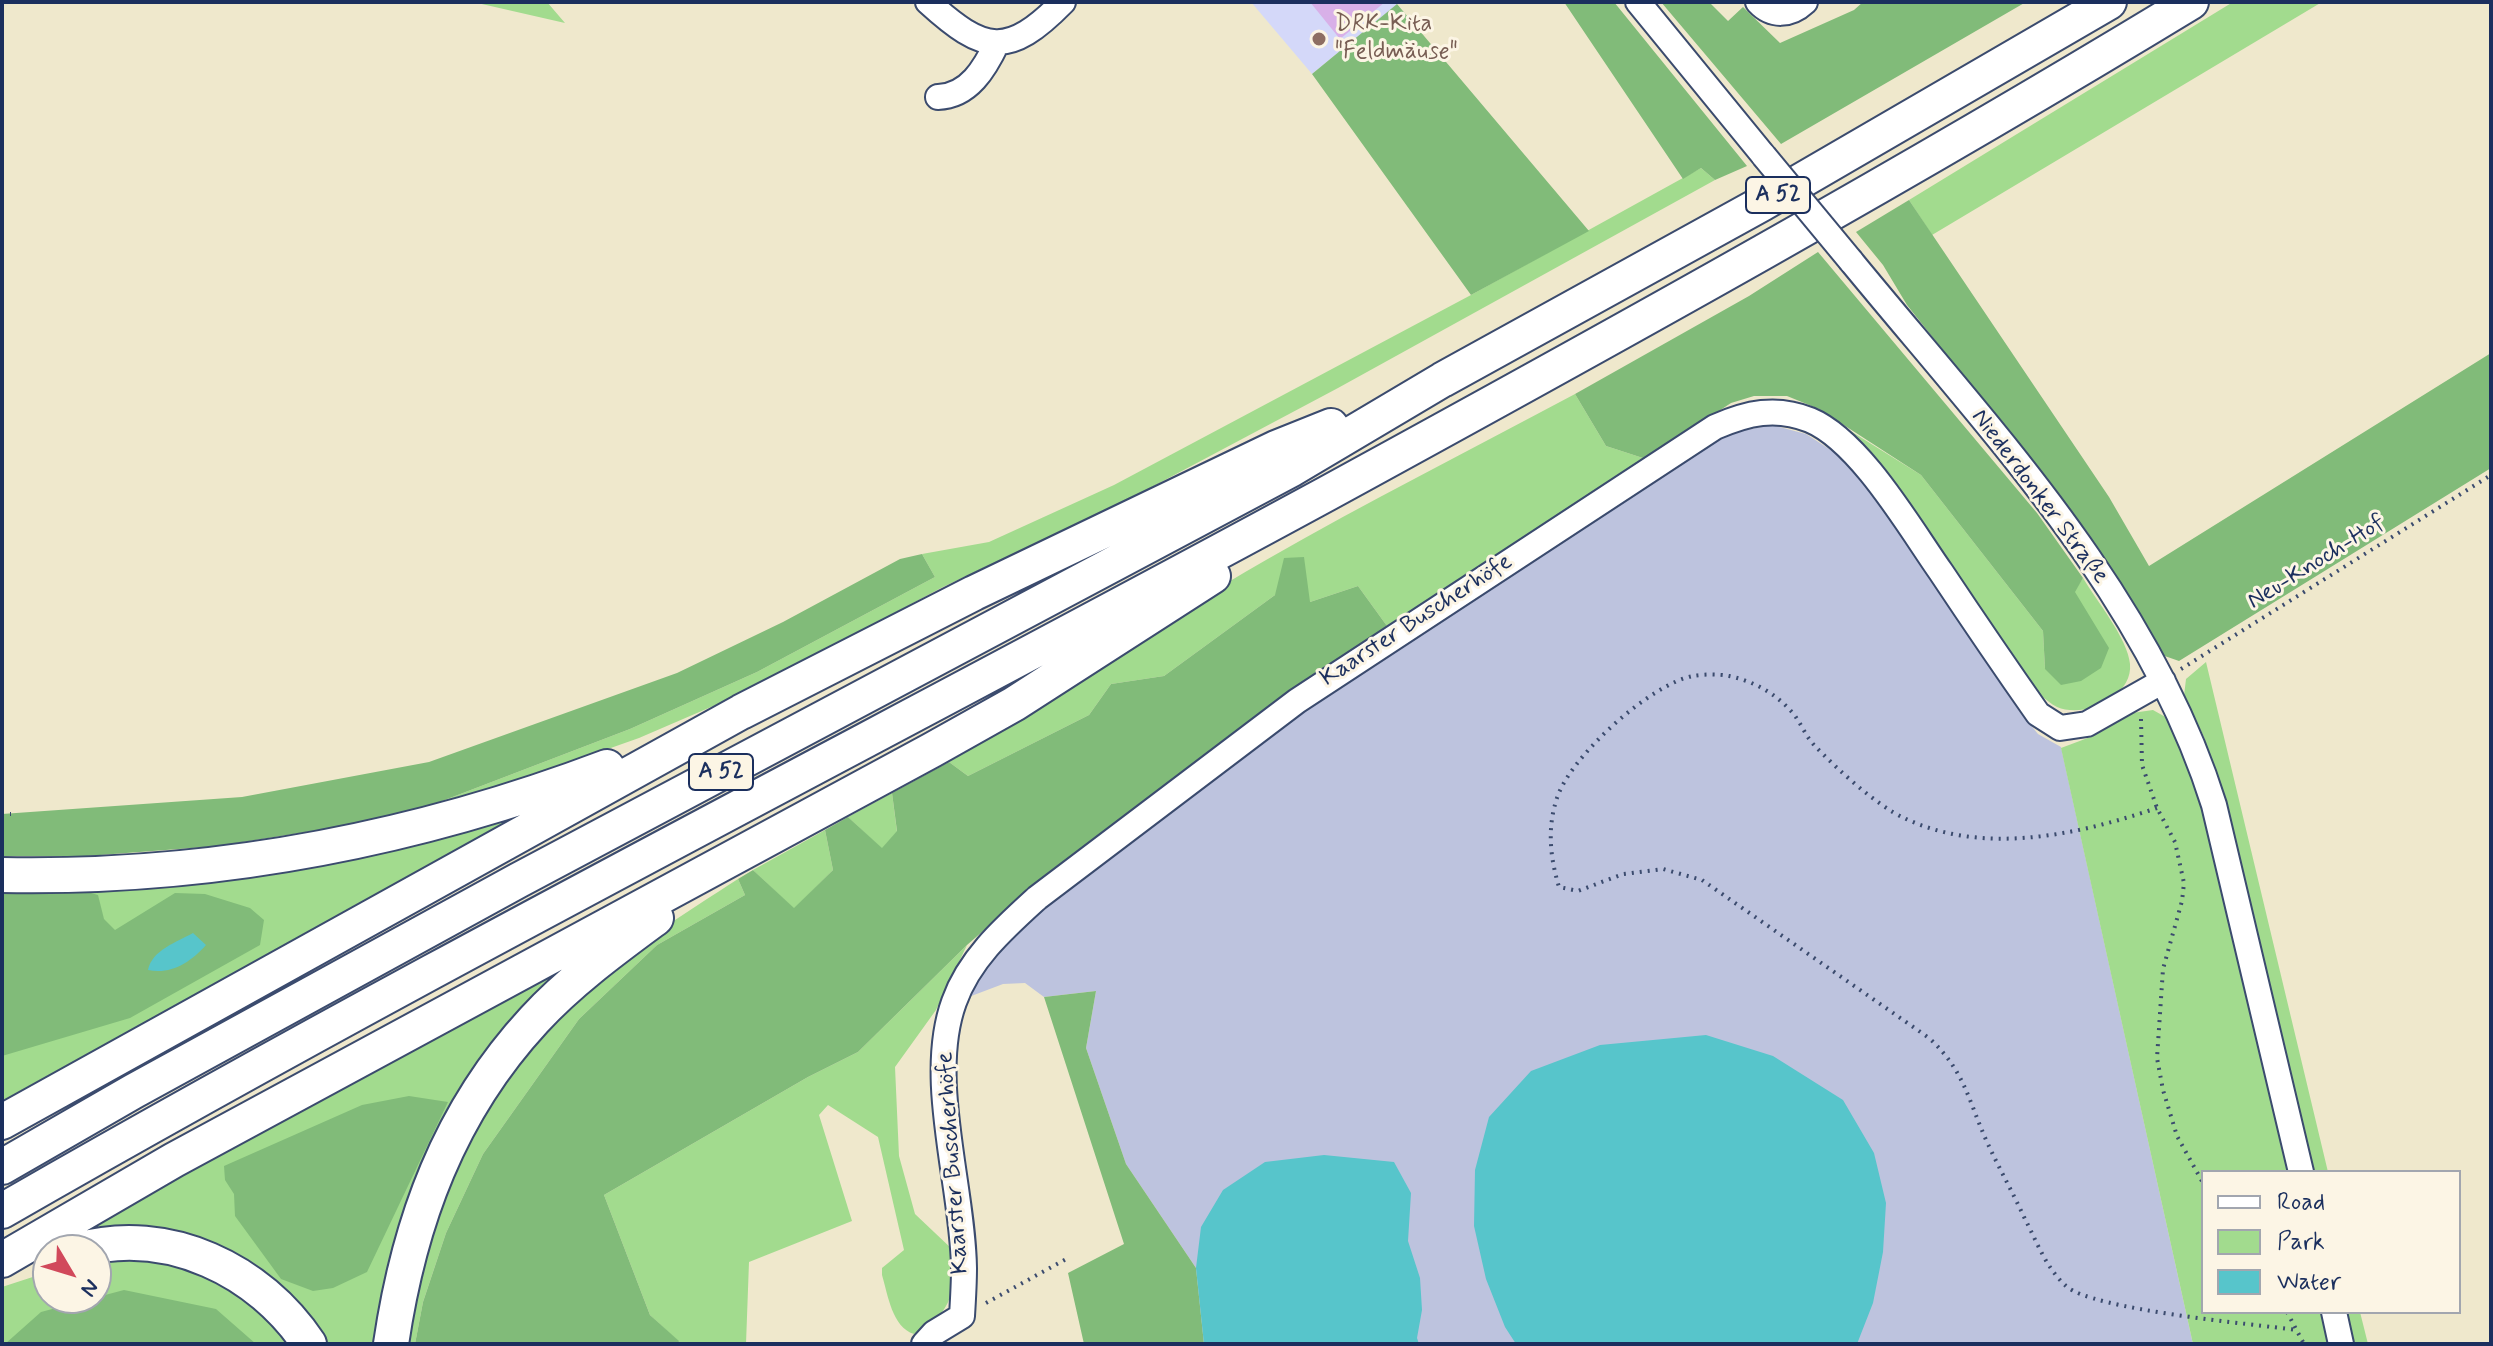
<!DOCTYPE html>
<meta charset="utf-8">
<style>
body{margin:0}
#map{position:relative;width:2493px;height:1346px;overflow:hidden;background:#efe8cc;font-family:Mynerve,sans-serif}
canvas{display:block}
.frame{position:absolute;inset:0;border:4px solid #1b2f5e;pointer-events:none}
.legend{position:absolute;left:2201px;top:1170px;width:260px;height:144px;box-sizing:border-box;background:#fcf5e5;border:2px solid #a2a6af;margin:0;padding:10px 14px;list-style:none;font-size:24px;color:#1b2f5e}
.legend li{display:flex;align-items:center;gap:16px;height:40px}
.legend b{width:40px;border:2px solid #a2a6af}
.north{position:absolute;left:32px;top:1234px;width:80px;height:80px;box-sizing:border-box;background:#fcf5e5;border:2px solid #a2a6af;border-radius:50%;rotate:128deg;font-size:22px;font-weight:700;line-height:32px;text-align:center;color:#1b2f5e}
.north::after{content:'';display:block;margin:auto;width:28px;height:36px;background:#d1495b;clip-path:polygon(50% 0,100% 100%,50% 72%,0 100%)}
</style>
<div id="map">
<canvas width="2493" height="1346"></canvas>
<div class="frame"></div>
<ul class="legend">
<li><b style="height:10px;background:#fff"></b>Road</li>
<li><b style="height:22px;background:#a2db8e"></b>Park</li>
<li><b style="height:22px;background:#57c5cb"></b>Water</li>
</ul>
<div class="north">N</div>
</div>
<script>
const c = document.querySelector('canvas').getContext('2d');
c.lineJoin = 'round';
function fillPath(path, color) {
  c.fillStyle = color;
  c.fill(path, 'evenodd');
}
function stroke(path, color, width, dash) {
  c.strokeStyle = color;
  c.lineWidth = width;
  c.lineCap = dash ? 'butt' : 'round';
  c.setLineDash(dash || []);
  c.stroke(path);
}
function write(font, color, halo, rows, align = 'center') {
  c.font = font + ' Mynerve,sans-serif';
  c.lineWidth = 6;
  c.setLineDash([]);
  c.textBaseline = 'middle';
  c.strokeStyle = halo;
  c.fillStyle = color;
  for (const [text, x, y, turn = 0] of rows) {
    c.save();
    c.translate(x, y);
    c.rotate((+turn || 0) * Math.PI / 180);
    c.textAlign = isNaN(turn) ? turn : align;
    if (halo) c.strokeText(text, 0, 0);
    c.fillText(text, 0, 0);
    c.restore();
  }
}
fillPath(new Path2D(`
 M1251,2H1400L1312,74Z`), '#d4d8f9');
fillPath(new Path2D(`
 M1772,425L1806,434L1837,454L1878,499L2020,712L2038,734L2061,747L2193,1344H1204L1196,1268L1126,1164L1086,1048L1096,991L1044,997L1025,983L1003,984L966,998L1000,947L1048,903L1301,711L1700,450L1735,432Z`), '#bdc3de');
fillPath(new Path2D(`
 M473,2H547L565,23Z
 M2233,2H2322L1932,235L1909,200Z
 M1701,168L1715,180L1338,388L1131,498L941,588L755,688L639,738L540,773L429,806L630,729L757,672L935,577L922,554L989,542L1114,485L1471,295Z
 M1575,394L1606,446L1646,459L1387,626L1358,586L1310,602L1275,595L1164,676L1111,684L1089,715L968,776L949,762C1057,698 1157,622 1266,560C1367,502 1472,449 1575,394Z
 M1849,430L1921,475L2043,631L2045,669L2074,591L2083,578C2096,600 2128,639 2130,664C2133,697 2084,719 2057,707C2045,701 2034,688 2024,679L1878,463Z
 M2206,662L2328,1172H2311L2224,806L2204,737L2184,696L2186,679Z
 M2153,710L2169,719L2203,806L2290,1172H2203V1312H2323L2330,1344H2193L2061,748L2093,736L2132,713Z
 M892,793L897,832L882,849L848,817Z
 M538,805L2,1101V884Z
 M825,830L833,870L794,909L753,870Z
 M738,879L745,895L657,945L579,1019L483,1154L446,1233L423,1302L415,1344H407C426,1202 481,1087 586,989C631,946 686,913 738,879Z
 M967,945L936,1010L895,1067L899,1156L915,1214L953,1250C952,1298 956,1308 914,1334C892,1327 888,1295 882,1275V1268L904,1250L878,1137L828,1105L819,1115L852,1221L749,1262L746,1344H677L678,1341L650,1315L604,1195L808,1077L858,1052Z
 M566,964L570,968L494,1052L382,1344H324L290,1299L93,1233L92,1224Z
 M128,1258C176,1262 215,1270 254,1303C267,1314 279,1331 291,1344H2V1287L48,1272V1298H96V1260Z
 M2344,1312H2360L2368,1344H2352Z`), '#a2db8e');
fillPath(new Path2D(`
 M1564,2H1614L1747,166L1715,180L1701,168L1683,179Z
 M1661,2H1709L1728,21L1743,7L1780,43L1854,10L1863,2H2026L1781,144Z
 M1397,4L1589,231L1471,295L1312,74Z
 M1909,200L2109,497L2149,566L2491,353V468L2179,661L2159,654L2122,586L2088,533L1907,305L1883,265L1856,232Z
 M1818,252L2037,513L2083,578L2075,592L2109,648L2101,668L2081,681L2061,685L2045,669L2043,631L1921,475L1819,409L1787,396H1754L1731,403L1646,459L1606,446L1575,394L1749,296Z
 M922,554L935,577L757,672L630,729L429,806L331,828L218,846L87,856H2V814L242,797L429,762L677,673L783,622L900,559Z
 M1304,557L1310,602L1358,586L1387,626L1292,691L1007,910L967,945L858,1052L808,1077L604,1195L650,1315L679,1341L677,1344H415L423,1302L446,1233L483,1154L579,1019L657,945L745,895L738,879L753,870L794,908L833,870L825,830L848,817L882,848L897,831L892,793L949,762L968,776L1089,715L1111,684L1164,676L1275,595L1284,558Z
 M2,889H77L98,895L104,919L115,930L175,893L205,894L250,908L264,920L260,945L130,1018L2,1056Z
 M1096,991L1086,1048L1126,1164L1196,1268L1204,1344H1084L1068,1273L1124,1244L1044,997Z
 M409,1096L448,1102L367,1272L333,1288L313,1291L281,1279L235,1216L234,1194L225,1180L224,1166L362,1105Z
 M124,1290L216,1309L256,1344H5L41,1312Z`), '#81bb79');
fillPath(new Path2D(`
 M193,933L206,945C191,962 171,975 148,970C152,950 177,942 193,933Z
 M1706,1035L1773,1056L1843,1100L1874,1153L1886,1203L1883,1252L1873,1303L1857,1344H1516L1505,1327L1486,1279L1474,1226L1475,1170L1489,1117L1531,1071L1600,1045Z
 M1324,1155L1394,1162L1411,1193L1408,1241L1420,1278L1422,1310L1417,1338L1419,1344H1204L1196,1268L1201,1227L1223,1190L1265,1162Z`), '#57c5cb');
fillPath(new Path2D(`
 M1310,2H1385L1340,39Z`), '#d8b0e8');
const minor = new Path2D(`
 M928,2C984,53 1008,58 1063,2
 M1638,2L1764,156
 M1758,2C1772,17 1790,16 1805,2
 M938,97C969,96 985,68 997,43
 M1851,261C1988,428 2148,594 2214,805L2301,1172
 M2334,1312L2341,1344
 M924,1344L934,1333L962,1316C963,1300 964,1284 964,1268C963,1186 926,1079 954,1002C969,959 1004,928 1037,898L1297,701L1715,427C1747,413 1776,406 1810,420C1860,441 1910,528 1941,572C1973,620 2005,667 2038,714L2060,728L2087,724L2163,681`);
const highway = new Path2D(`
 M2,875C209,879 414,840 607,767
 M2,1122L741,712L974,593L1276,448L1331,426
 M2,1167L134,1091L519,880L1292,469L1442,380L1763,203L2109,2
 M2,1211C438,960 886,733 1328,493C1619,334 1908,174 2191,2
 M78,1250C168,1225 260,1270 309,1344
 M2,1260L174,1160L932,750L1014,704L1213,576
 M391,1344C409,1222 449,1112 534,1020C570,981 614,949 656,918`);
stroke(minor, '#3b4b6e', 28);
stroke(highway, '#3b4b6e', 38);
stroke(new Path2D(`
 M2181,669L2491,475
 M2141,719L2142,765L2157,808L2175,842L2184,883L2182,901L2163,969L2157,1058L2163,1090L2177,1136L2203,1183
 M2157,808C2077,835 1984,856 1904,818C1876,805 1837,769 1815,746C1805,736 1801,722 1791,711C1775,693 1753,681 1729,676C1719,674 1703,674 1693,676C1650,684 1570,757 1557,798C1547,828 1550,857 1559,887L1578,891L1623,874L1663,869L1702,880L1929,1038C1965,1071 1968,1100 1987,1142C1999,1168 2013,1193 2025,1219C2037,1242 2046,1268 2066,1286C2093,1310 2253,1324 2297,1330
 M2,814H11
 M986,1303L1068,1258
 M2287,1312L2304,1344`), '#3b4b6e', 4, [2, 6]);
stroke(minor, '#fff', 24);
stroke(highway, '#fff', 34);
const minorBridge = new Path2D(`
 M1764,156L1851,261`);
stroke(minorBridge, '#3b4b6e', 28, []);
stroke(minorBridge, '#fff', 24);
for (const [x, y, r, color] of [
 [1319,39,8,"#8d6e63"]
]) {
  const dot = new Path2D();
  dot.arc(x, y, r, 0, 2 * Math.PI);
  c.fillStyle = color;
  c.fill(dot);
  stroke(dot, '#fcf5e5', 3);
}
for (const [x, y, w] of [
 [1778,195,64],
 [721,772,64]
]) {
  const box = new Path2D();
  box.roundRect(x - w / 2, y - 18, w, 36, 6);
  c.fillStyle = '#fcf5e5';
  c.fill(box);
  stroke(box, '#1b2f5e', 2);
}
write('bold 22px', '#1b2f5e', null, [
 ["A 52",1778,195],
 ["A 52",721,772]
]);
write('24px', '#785e54', '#fcf5e5', [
 ["DRK-Kita",1335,25],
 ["\"Feldmäuse\"",1335,53]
], 'left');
write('24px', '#1b2f5e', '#fcf5e5', [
 ["Niederdonker Straße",2039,497,53],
 ["Neu-Knoch-Hof",2317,563,-32],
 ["Kaarster Buscherhöfe",1417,621,-33],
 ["Kaarster Buscherhöfe",954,1163,-94]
]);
</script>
